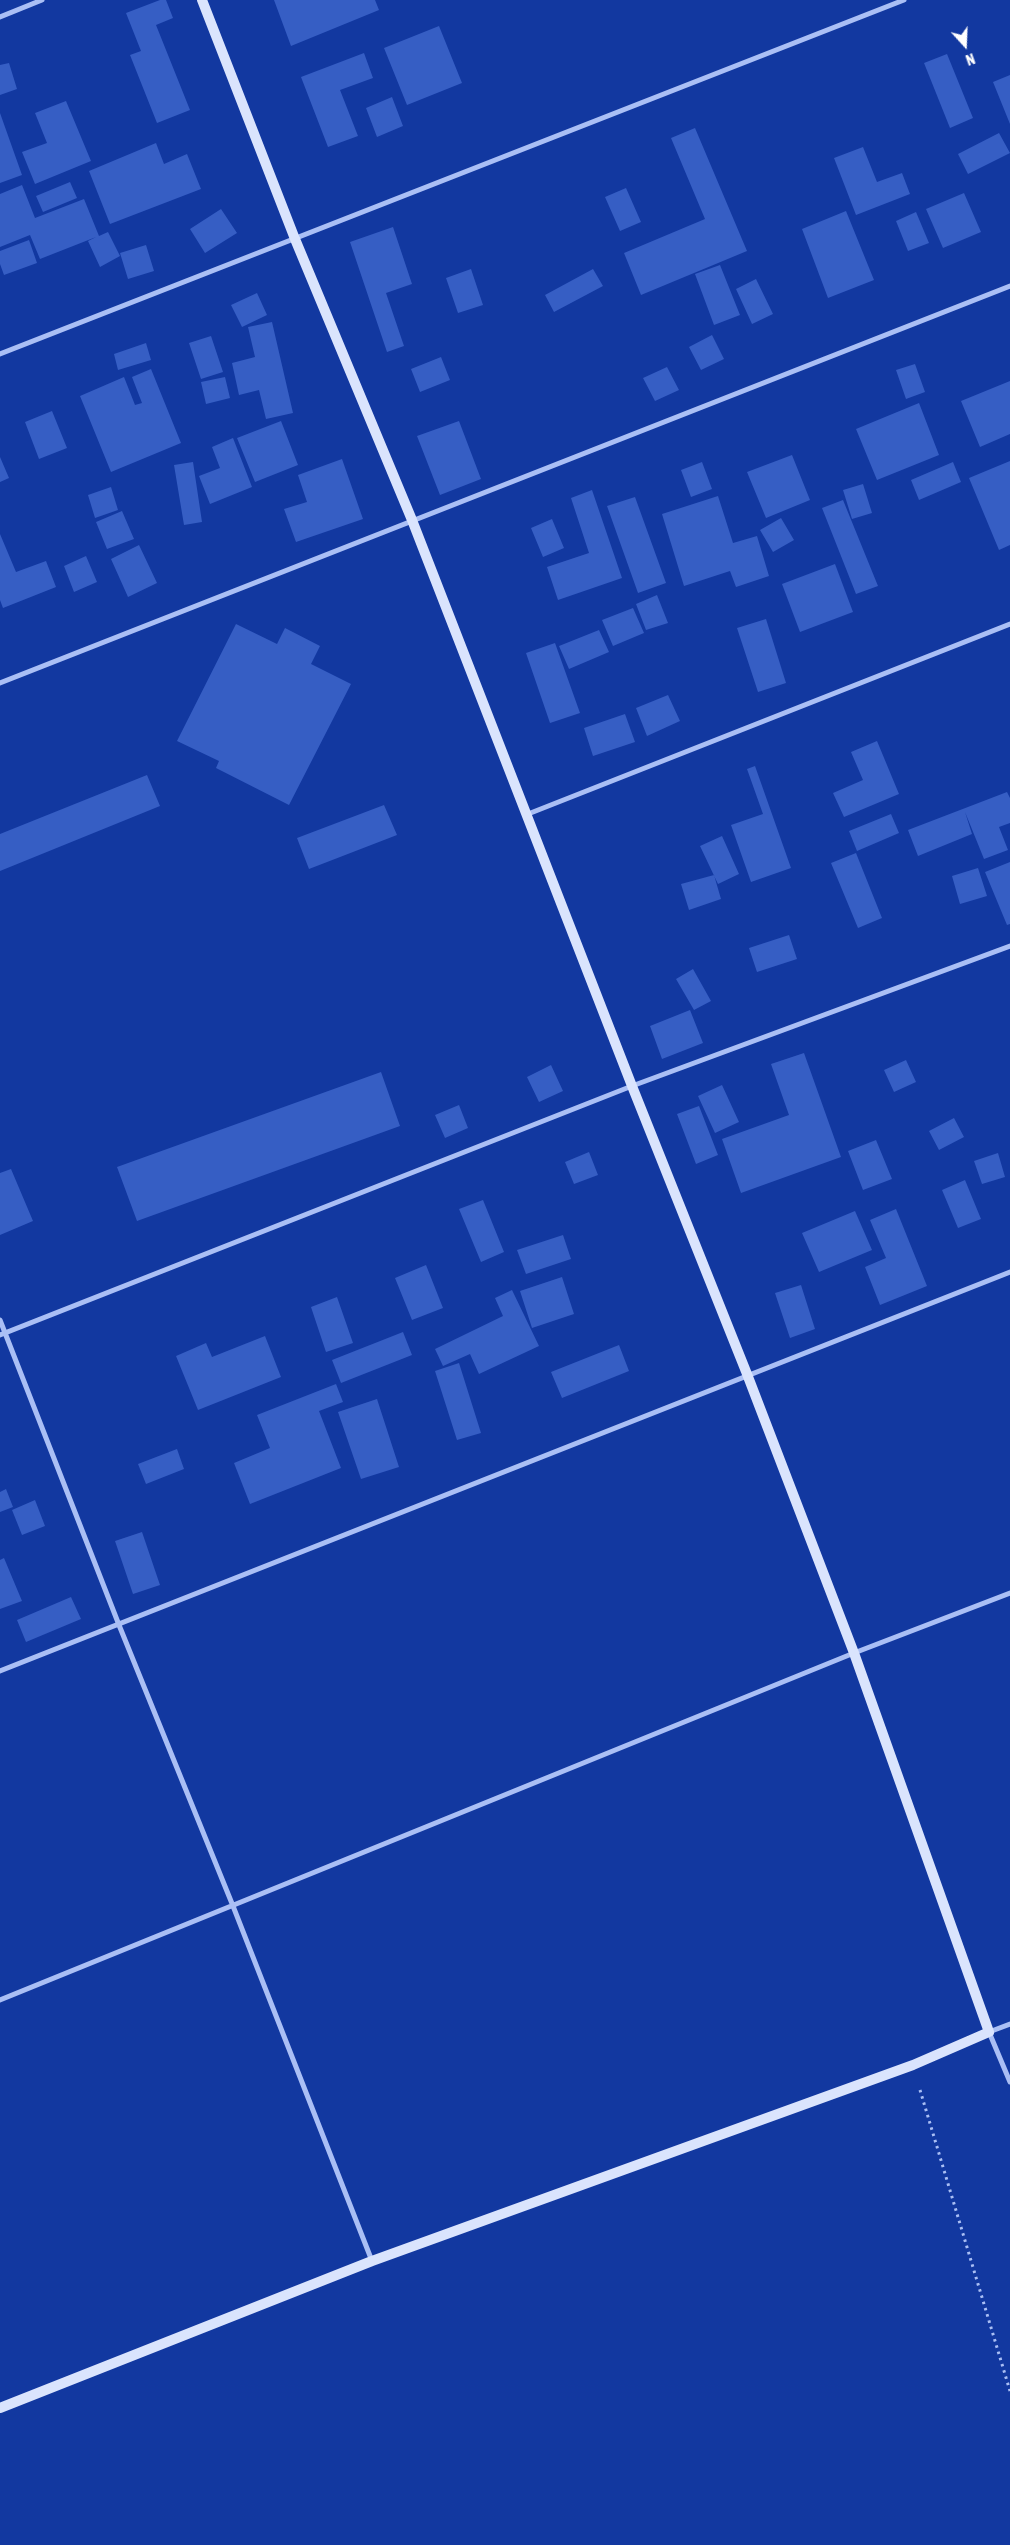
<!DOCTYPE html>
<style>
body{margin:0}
#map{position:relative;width:1010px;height:2545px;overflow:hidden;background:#1238a0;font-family:"Asap Condensed",sans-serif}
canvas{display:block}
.north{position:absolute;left:940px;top:20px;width:50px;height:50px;-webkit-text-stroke:4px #1238a0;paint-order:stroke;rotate:160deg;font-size:14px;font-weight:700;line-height:20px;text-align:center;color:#fff}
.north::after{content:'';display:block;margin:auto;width:18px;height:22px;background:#fff;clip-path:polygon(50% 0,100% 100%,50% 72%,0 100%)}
</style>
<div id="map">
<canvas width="1010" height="2545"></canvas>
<div class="north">N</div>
</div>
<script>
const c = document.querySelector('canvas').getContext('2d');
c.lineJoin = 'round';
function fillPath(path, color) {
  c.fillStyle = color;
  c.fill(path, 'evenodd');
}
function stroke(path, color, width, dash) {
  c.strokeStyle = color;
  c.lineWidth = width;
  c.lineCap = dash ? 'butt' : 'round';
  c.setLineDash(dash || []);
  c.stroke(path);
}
fillPath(new Path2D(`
 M160,0H166L173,18L156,25L190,110L157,123L130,55L141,51L126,13Z
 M274,0H375L379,10L291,46Z
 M439,26L462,83L407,105L384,48Z
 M364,53L373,78L340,90L358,136L328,147L301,77Z
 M947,54L973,118L950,128L924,63Z
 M9,63L17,89L0,95V65Z
 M1010,75V124L993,82Z
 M392,97L403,126L377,137L366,108Z
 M66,101L91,161L35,184L22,152L47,143L35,113Z
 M0,113L22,175L0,183Z
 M695,128L747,251L641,295L624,253L705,219L671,138Z
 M999,133L1010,153L968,174L958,154Z
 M156,143L164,164L187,154L201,189L110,224L89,171Z
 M863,147L877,182L902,173L910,194L856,215L834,158Z
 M70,182L77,198L43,212L36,196Z
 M22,185L35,218L84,199L99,236L108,232L120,256L100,267L88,241L96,237L40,259L30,235L0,247V194Z
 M626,188L641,222L620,231L605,197Z
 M964,193L981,232L943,248L926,209Z
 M221,209L237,233L205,253L190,229Z
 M846,211L874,280L828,298L802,229Z
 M916,212L929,243L908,251L896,221Z
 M393,227L412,284L386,293L404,346L387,352L350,242Z
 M29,240L37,263L4,275L0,264V251Z
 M146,245L154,271L128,279L120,253Z
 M720,265L740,315L714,325L695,274Z
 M471,269L483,305L458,313L446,278Z
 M593,269L603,286L554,312L545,295Z
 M756,279L773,314L752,324L736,289Z
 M257,293L267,315L242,327L231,305Z
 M272,322L293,413L266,419L259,390L239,395L232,363L255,357L248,327Z
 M712,335L724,359L701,370L689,347Z
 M211,336L223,372L201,379L189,343Z
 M146,343L151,360L118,370L114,354Z
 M441,357L450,380L420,392L411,369Z
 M915,364L925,392L906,399L896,370Z
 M667,367L679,390L655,401L643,378Z
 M151,369L181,443L111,472L80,396L124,377L135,405L142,403L132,377Z
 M225,377L230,398L206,404L201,382Z
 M1010,381V434L980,447L961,401Z
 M919,403L939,455L877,480L856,429Z
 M52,411L67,448L39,459L25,422Z
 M281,421L298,465L255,482L237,438Z
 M459,421L481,479L440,495L417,436Z
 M233,438L252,487L210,504L199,476L220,468L212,447Z
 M792,455L810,500L766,518L747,472Z
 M0,457L9,478L0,482Z
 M342,459L363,519L296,542L284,509L307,502L298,475Z
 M1010,461V545L999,550L969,478Z
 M193,462L202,522L184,525L174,465Z
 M702,462L712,489L691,497L681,470Z
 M953,462L961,482L919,500L911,480Z
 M863,484L872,513L852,519L843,490Z
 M111,487L118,510L95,518L88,495Z
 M592,490L622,578L558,600L547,567L589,553L571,498Z
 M718,496L733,543L757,536L769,576L736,587L730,571L684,586L662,514Z
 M635,497L666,583L638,593L607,506Z
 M843,500L878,586L856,594L822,508Z
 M122,511L134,539L107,549L96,522Z
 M781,518L794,540L773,552L760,530Z
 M552,519L564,548L543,557L531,528Z
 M0,534L16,572L46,561L56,587L3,608L0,600Z
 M139,545L157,583L128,597L111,559Z
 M86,556L97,582L74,592L64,566Z
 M835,564L853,612L800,632L782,584Z
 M657,595L668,623L646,630L636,604Z
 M633,608L644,633L613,646L602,620Z
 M766,619L786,683L758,692L737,628Z
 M236,624L277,644L285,628L320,646L311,664L351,684L289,805L216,768L219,761L177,741Z
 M599,630L609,652L569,669L559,646Z
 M555,643L580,713L550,723L526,653Z
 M668,695L680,721L647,736L636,708Z
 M625,714L635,742L593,756L584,728Z
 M877,741L899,794L844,817L833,793L863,780L851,752Z
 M755,766L791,868L751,882L731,825L763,814L747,769Z
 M147,775L160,806L0,871V834Z
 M1007,792L1010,798V823L999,827L1008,850L984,859L965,812L972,834L918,856L908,830Z
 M384,805L397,835L309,869L297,838Z
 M891,814L899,833L857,851L849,831Z
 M722,836L739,874L718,884L700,846Z
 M856,853L882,918L858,928L831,863Z
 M1010,862V924L1007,925L985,872Z
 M978,868L987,896L960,904L952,876Z
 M714,875L721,899L689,910L681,884Z
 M789,935L797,959L757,972L749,948Z
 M693,969L711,1001L694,1010L676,979Z
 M690,1010L703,1043L662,1059L650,1026Z
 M804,1053L841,1157L741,1193L722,1139L789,1115L771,1064Z
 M906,1060L916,1082L894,1092L884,1070Z
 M551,1065L563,1091L539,1102L527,1077Z
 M381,1072L400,1126L137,1221L117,1167Z
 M722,1085L739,1122L715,1133L698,1096Z
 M459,1105L468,1128L445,1138L435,1115Z
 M699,1106L718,1155L696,1164L677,1114Z
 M954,1118L964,1137L939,1150L929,1131Z
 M876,1140L892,1179L863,1190L848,1151Z
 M589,1152L598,1175L574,1184L565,1162Z
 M998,1153L1005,1177L982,1184L974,1161Z
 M11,1169L33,1221L0,1235V1173Z
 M965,1180L981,1219L958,1228L942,1190Z
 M483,1200L504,1252L481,1262L459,1209Z
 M896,1209L927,1286L880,1305L865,1267L886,1258L870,1220Z
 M855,1211L872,1250L819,1272L802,1233Z
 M563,1235L571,1259L526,1274L517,1250Z
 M426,1265L443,1308L412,1320L395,1278Z
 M562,1277L574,1314L532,1328L520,1291Z
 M801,1285L815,1329L790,1338L775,1293Z
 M512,1290L539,1346L479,1374L470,1354L443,1366L435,1349L503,1316L495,1298Z
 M337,1297L353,1343L326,1352L311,1307Z
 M403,1332L412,1355L341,1383L332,1360Z
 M265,1336L281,1377L198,1410L176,1356L206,1343L212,1357Z
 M619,1345L629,1371L562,1398L551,1372Z
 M459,1363L481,1433L457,1440L435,1371Z
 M336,1384L343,1402L319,1411L341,1468L250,1504L234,1463L270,1448L257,1415Z
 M377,1399L399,1467L361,1479L338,1412Z
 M177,1449L184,1469L146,1484L138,1464Z
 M6,1489L13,1507L0,1512V1492Z
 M35,1500L45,1526L22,1535L12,1510Z
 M142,1532L160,1585L133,1594L115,1541Z
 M4,1558L22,1601L0,1609V1560Z
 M71,1597L81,1619L26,1642L17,1620Z`), '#365ec4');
stroke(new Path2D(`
 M920,2090L1010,2391`), '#aabff5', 3, [2.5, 4]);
stroke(new Path2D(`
 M0,17L42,0
 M0,354L904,0
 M0,683L1010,286
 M528,814L1010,624
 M0,1320L119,1625L233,1906L372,2261
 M0,1335L632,1086L1010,946
 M0,1671L1010,1272
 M0,2000L854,1653L1010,1593
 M1010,2024L989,2032L1010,2082`), '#aabff5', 5);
stroke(new Path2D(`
 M0,2408L372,2261L913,2065L989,2032L854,1653L747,1374L632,1086L412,520L295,239L202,0`), '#dae4fd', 10);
</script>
